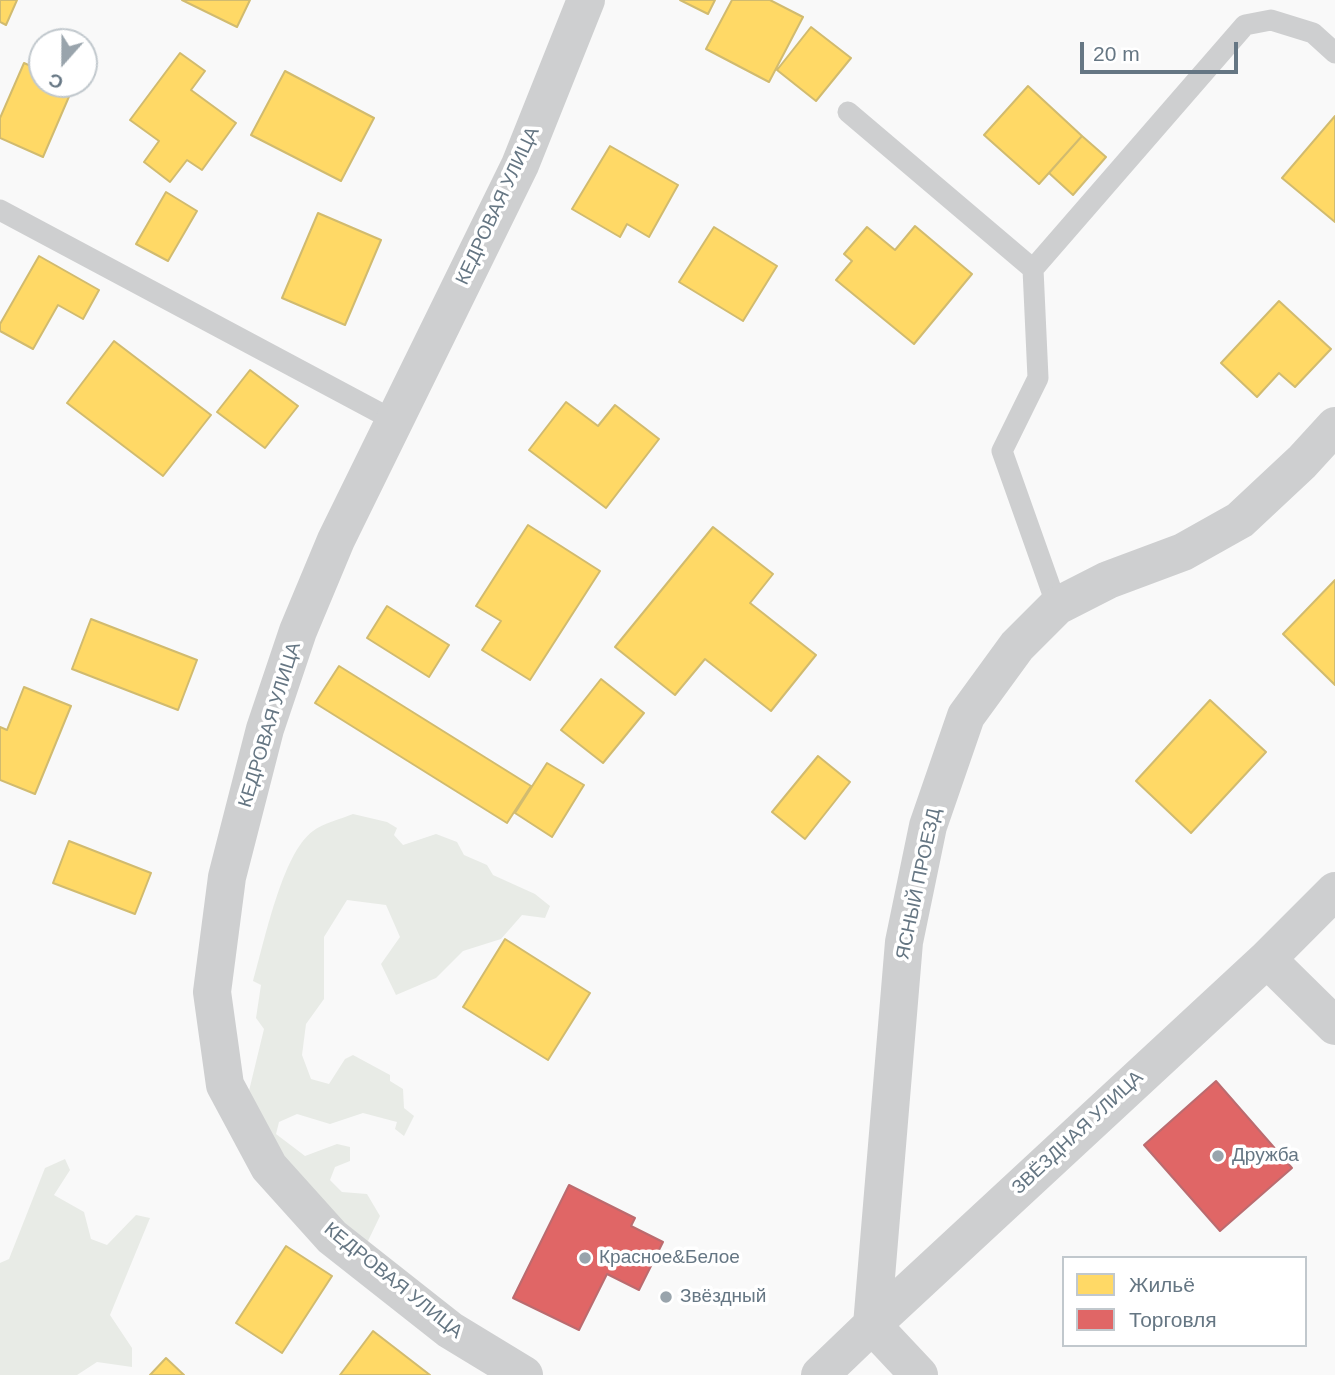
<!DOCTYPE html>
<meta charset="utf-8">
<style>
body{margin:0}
#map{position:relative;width:1335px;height:1375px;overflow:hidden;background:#f9f9f9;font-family:Helvetica,sans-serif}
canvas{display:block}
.legend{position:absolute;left:1062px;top:1256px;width:245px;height:91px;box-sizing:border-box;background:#fff;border:2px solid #c1c8cd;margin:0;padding:9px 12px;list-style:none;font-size:21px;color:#657683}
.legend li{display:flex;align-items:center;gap:14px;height:35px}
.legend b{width:35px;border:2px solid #c1c8cd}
.north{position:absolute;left:28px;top:28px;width:70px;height:70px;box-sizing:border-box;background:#fff;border:2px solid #c1c8cd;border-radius:50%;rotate:201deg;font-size:19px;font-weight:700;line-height:28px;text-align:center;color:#657683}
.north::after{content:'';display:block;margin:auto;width:24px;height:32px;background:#99a4ac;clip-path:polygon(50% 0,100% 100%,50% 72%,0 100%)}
.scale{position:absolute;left:1080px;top:42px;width:158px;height:32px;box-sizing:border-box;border:4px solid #657683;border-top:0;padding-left:9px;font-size:21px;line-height:24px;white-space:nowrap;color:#657683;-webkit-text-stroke:5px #fff;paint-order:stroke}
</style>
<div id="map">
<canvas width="1335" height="1375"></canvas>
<ul class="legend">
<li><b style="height:19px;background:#ffd966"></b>Жильё</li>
<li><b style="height:19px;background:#e06666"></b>Торговля</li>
</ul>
<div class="north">С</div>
<div class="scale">20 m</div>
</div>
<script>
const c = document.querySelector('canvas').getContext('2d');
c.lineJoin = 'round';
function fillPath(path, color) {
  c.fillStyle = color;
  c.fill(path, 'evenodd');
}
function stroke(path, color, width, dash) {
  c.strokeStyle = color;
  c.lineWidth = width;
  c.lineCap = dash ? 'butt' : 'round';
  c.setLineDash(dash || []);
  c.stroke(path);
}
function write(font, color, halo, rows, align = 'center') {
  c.font = font + ' Helvetica,sans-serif';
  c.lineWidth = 7;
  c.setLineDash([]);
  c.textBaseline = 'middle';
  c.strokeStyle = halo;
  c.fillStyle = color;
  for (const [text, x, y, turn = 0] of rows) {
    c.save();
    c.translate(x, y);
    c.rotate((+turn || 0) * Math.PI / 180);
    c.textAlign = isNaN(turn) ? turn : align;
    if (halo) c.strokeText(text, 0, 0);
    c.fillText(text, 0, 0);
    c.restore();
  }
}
fillPath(new Path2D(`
 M353,814L387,822L397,828L394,835L403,845L436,834L457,842L464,855L487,865L493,875L535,894L550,906L545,918L522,915L501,939L463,951L436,978L396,995L381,964L400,937L386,905L347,900L324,937V999L306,1024L302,1055L311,1079L329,1084L345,1059L353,1055L390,1075V1081L403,1089L404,1108L414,1116L404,1136L395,1129L397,1122L363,1113L330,1124L297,1114L279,1122L276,1134L305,1156L337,1144L350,1147V1161L335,1167L330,1180L342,1192L367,1194L380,1216L367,1243L307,1221L248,1095L264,1029L256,1018L261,985L253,981C264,944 282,853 313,831C323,823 341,819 353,814Z
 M65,1159L70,1170L54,1195L84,1212L91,1239L107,1245L136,1215L150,1218L110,1315L132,1348V1367L97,1362L77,1375H0V1263L9,1259L45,1168Z`), '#e8ebe6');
const homes = new Path2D(`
 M0,0H17L6,25L0,22Z
 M182,0H250L237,27Z
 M680,0H715L708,14Z
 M732,0H770L803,17L769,82L706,49Z
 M811,27L851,58L816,101L777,70Z
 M180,53L205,71L191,90L236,123L202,170L187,160L170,182L144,162L159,141L130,120Z
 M24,63L42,71V84L74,85L43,157L0,138V118Z
 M285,71L374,118L341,181L251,135Z
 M1028,86L1082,136L1039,184L984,135Z
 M1335,116V222L1282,178Z
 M1082,136L1106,157L1073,195L1049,173Z
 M610,146L678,185L649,237L627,224L620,237L572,209Z
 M166,192L197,211L168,261L136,244Z
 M318,213L381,240L345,325L282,298Z
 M915,226L972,274L914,344L836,280L852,261L844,254L867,227L895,250Z
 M714,227L777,266L743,321L679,282Z
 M39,256L99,290L83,319L58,305L33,349L0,331V324Z
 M1279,301L1331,349L1295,387L1279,373L1257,397L1221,363Z
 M114,341L211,415L163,476L67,403Z
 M250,370L298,406L265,448L217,412Z
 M566,402L598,426L615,405L659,439L606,508L529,450Z
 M528,525L600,571L530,680L482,650L501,621L476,606Z
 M713,527L773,574L750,603L816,655L771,711L705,659L675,695L615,647Z
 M1335,580V685L1283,634Z
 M387,606L449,645L429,677L367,638Z
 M91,619L197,660L178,710L72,669Z
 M339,666L531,786L507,823L315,703Z
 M601,679L644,713L603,763L561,730Z
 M24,687L71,706L35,794L0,780V727L7,730Z
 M1210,700L1266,752L1191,833L1136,781Z
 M818,756L850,782L805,839L772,812Z
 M547,763L584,785L552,837L515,813Z
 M69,841L151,873L135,914L53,883Z
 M505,939L590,993L548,1060L463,1007Z
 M286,1246L332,1276L282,1353L236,1323Z
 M373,1331L430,1375H340Z
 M166,1358L184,1375H150Z`);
fillPath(homes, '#ffd966');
stroke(homes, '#d1bb6f', 2);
const shops = new Path2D(`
 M1216,1081L1292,1168L1220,1231L1144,1145Z
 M569,1185L635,1218L631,1226L663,1242L639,1290L607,1274L579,1330L513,1298Z`);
fillPath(shops, '#e06666');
stroke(shops, '#bb6b6f', 2);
stroke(new Path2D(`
 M848,112L1033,269
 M0,210L395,421
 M1057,606L1002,451L1038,378L1033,269L1245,25L1271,20L1313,33L1335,53`), '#cecfd0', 21);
stroke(new Path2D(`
 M1267,959L1335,1026
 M872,1325L904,942L928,826L966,716L1017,646L1057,606L1108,580L1183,552L1240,520L1302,462L1335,426
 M872,1325L919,1375
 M524,1375L450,1330L332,1237L269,1167L225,1085L212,992L227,877L265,729L298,631L336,540L520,165L586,0
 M820,1375L872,1325L1267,959L1335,891`), '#cecfd0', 38);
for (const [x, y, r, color] of [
 [1218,1156,7,"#99a4ac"],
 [585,1258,7,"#99a4ac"],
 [666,1297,7,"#99a4ac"]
]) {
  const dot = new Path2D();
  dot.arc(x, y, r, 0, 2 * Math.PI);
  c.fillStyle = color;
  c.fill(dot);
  stroke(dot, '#fff', 2.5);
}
write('19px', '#657683', '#fff', [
 ["КЕДРОВАЯ УЛИЦА",498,206,-65],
 ["КЕДРОВАЯ УЛИЦА",270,725,-73],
 ["ЯСНЫЙ ПРОЕЗД",919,884,-78],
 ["ЗВЁЗДНАЯ УЛИЦА",1078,1133,-43],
 ["КЕДРОВАЯ УЛИЦА",393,1281,39]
]);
write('19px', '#657683', '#fff', [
 ["Дружба",1232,1156],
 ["Красное&Белое",599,1258],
 ["Звёздный",680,1297]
], 'left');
</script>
